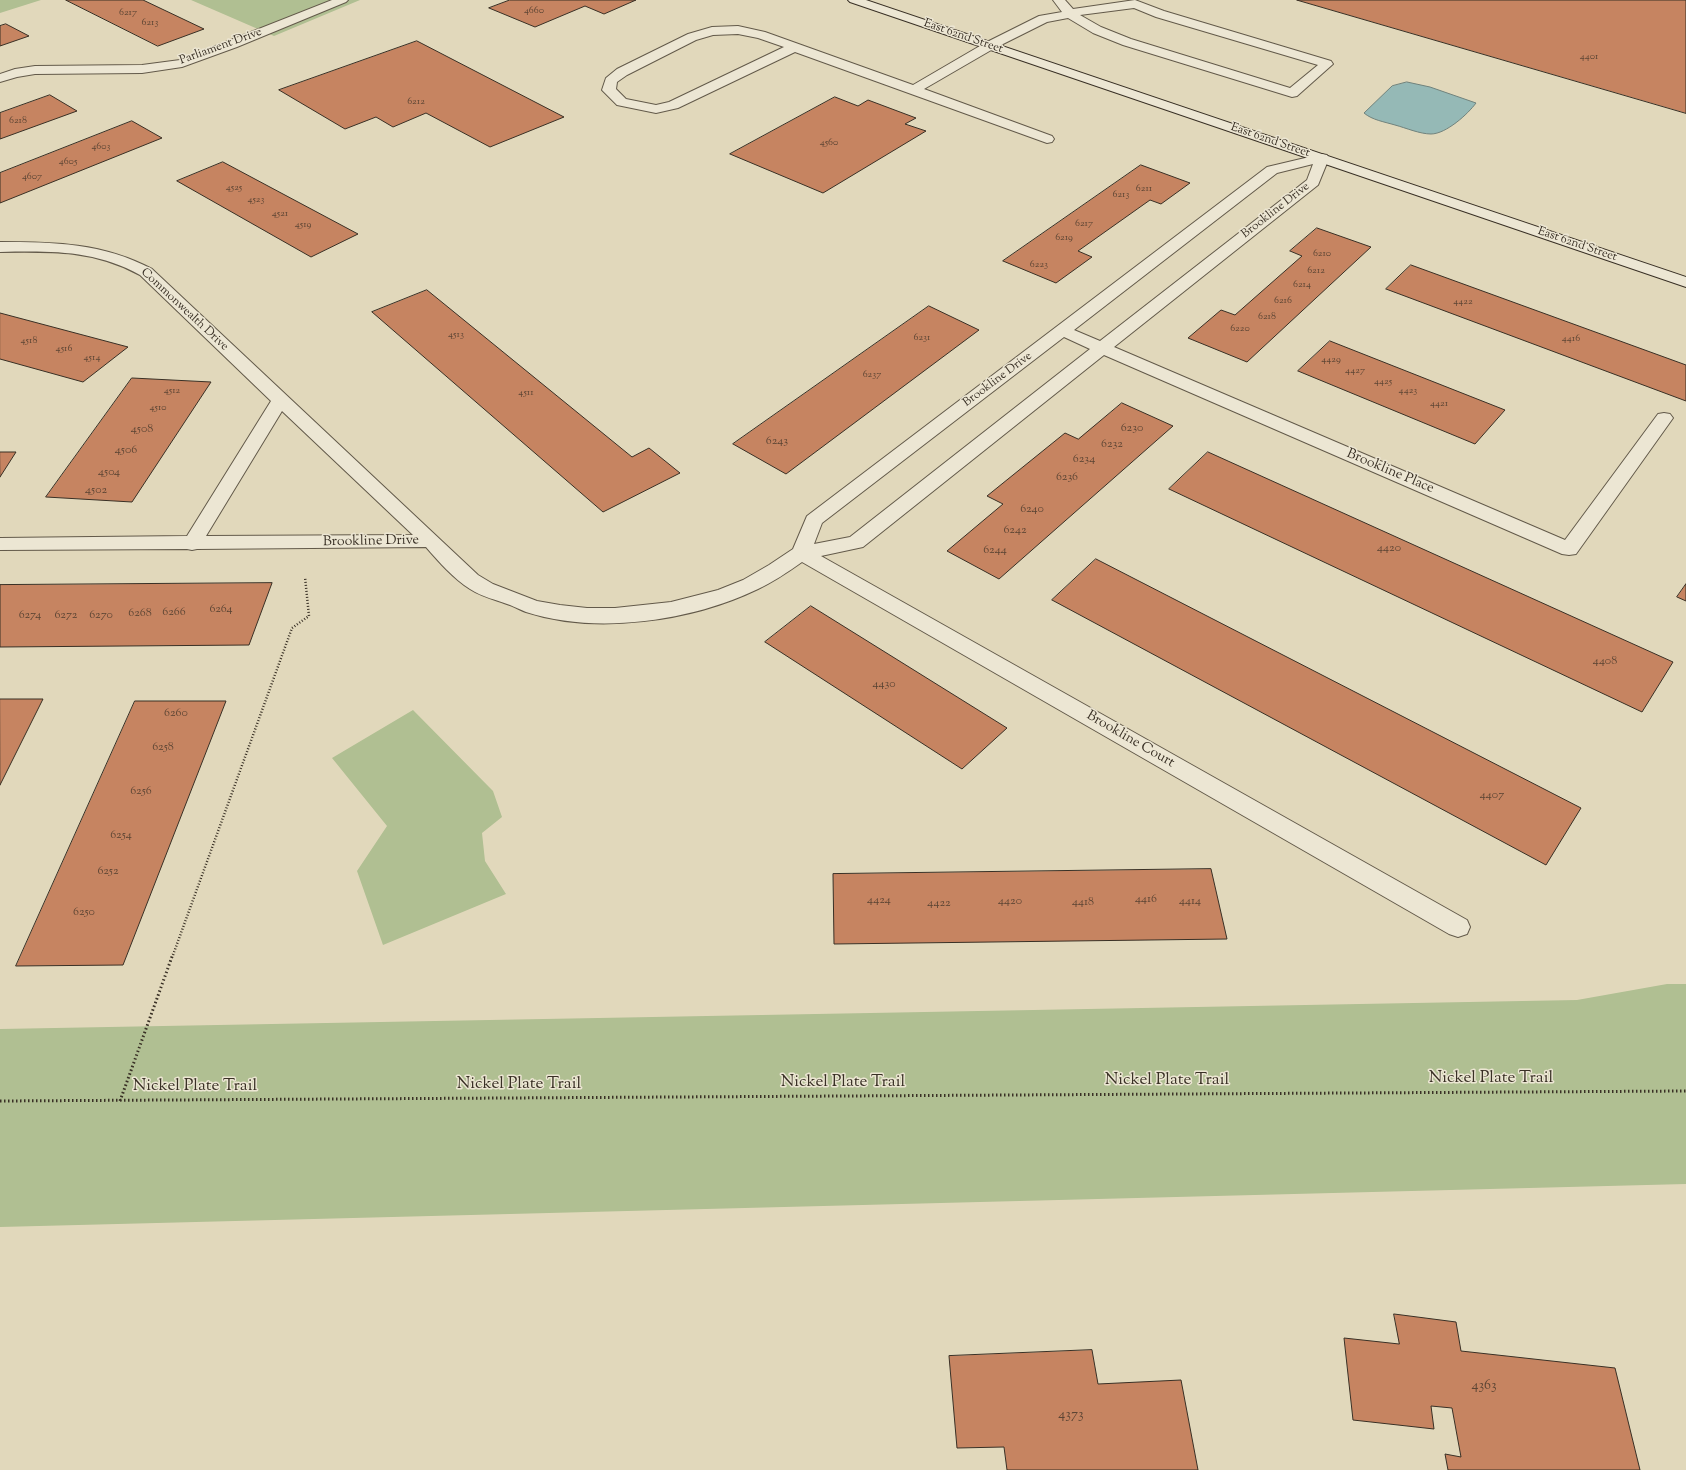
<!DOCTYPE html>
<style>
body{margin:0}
canvas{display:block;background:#e1d8bb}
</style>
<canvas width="1686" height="1470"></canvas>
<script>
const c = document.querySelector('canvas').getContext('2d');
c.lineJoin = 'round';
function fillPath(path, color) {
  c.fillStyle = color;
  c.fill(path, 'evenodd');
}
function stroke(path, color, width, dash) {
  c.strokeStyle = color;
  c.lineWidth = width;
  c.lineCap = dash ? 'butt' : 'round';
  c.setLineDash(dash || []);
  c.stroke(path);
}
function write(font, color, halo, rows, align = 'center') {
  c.font = font + ' "Sorts Mill Goudy",serif';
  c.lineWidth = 3;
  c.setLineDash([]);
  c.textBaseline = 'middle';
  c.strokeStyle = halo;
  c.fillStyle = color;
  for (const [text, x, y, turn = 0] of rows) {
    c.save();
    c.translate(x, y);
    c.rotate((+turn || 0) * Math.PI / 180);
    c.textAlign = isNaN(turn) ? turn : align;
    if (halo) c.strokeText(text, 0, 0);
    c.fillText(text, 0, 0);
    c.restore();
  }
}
fillPath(new Path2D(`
 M0,0H41L0,13Z
 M191,0H360L274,36Z
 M413,710L493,791L502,817L482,833L485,861L506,894L383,945L357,871L387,826L332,758Z
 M1667,984H1686V1184L0,1227V1029L1577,1000Z`), '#b0bf92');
const water = new Path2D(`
 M1407,82L1430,87L1476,103C1468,114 1446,134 1431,134C1420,134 1406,128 1395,125C1385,122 1372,120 1364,113L1392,86Z`);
fillPath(water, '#95b9b6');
stroke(water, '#70827c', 1);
const building = new Path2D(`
 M66,0H143L204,29L158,46Z
 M510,0H636L604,14L585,6L535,27L489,8Z
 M1297,0H1686V113Z
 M6,24L29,36L0,46V26Z
 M417,41L564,117L490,147L426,113L393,127L376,117L345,129L279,90Z
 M50,95L77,111L0,139V113Z
 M835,97L858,106L868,100L916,118L905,124L926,131L823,193L730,154Z
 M132,121L162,138L0,203V173Z
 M223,162L358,234L311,257L177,181Z
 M1141,165L1190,183L1161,204L1150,200L1078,251L1092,257L1056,283L1003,261Z
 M1317,228L1371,247L1247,362L1188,338L1221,310L1235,315L1302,256L1290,251Z
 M1411,265L1686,365V401L1386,289Z
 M427,290L632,457L649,448L680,473L603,512L372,312Z
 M929,306L979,330L786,474L733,444Z
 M0,313L128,347L83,382L0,359Z
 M1330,341L1505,410L1475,444L1298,371Z
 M132,378L211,382L132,502L46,497Z
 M1122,403L1173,426L999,579L947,551L1003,504L987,496L1065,433L1078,439Z
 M0,452H16L0,477Z
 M1208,452L1673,662L1642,712L1169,489Z
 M1096,559L1581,808L1546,865L1052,600Z
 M272,583L249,645L0,647V585Z
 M1686,584V601L1677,597Z
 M811,606L1007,728L962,769L765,642Z
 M0,699H43L0,785Z
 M135,701H226L123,965L16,966Z
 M1211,869L1227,939L834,944L833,874Z
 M1394,1314L1456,1322L1461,1351L1615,1368L1640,1470H1448L1445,1454L1461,1457L1452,1408L1431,1406L1434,1429L1353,1420L1344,1338L1399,1344Z
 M1092,1350L1098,1384L1181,1380L1198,1470H1007L1004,1447L957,1448L949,1356Z`);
fillPath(building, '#c68461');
stroke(building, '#393025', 1);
const lane = new Path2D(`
 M1053,0H1065L1073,9L1135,0L1164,11L1331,61L1333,64L1297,96L1292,97L1123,45L1093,33L1068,18L1047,22L993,49L924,89L1052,136L1054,139L1052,142L1047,143L795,52L678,108L656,113L617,105L602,90L606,78L617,69L688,34L712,27L738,26L765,32L913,85L985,43L1039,16L1062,12ZM1134,8L1156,17L1318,65L1290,88L1131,39L1101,27L1080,15ZM738,34L758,38L784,47L669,102L656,105L626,99L616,89L617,82L627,75L696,40L713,35Z`);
const street = new Path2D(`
 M332,0H348L346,2L237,47L182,67L142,73L35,74L17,77L0,82V74L15,69L35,66L142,65L180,60Z
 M1322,154L1327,155L1329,158L1318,185L1114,347L1565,540L1658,414L1664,413L1670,414L1673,418L1576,554L1569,555L1562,554L1104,355L863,547L821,556L1467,920L1470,927L1467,934L1458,937L1449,934L802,562C788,572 773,582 758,589C692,621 596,635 526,612C521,610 515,607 510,605C497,600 482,597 470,589C453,578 439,562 426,547L197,549L192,550L187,549L0,550V538L187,536L271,401L140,275C94,250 52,251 0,252V242C54,242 103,243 152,269L478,575L493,584L537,601L560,605L587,608H615L671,602L718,590L743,580L769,565L793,549L807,516L1267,167ZM1313,164L1307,180L1100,341L1074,330L1277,173ZM1064,337L1090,349L850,537L814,544L822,523ZM282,411L413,535L206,536Z`);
const secondary = new Path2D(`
 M848,0H866L1686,277V287L850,2Z`);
stroke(lane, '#635a4a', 2);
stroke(street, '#635a4a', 2);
stroke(secondary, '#393025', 2);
stroke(new Path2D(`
 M173,955L292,628L309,616L305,577`), '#393025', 2.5, [1, 2]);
stroke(new Path2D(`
 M0,1101L1686,1091
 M120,1101L173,954`), '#393025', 3, [1.5, 2.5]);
fillPath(lane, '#ece6d3');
fillPath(street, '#ece6d3');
fillPath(secondary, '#ece6d3');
write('10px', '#5c4534', null, [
 ["4660",534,11],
 ["6217",128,13],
 ["6213",150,23],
 ["4401",1589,57],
 ["6212",416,102],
 ["6218",18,121],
 ["4560",829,143],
 ["4603",101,147],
 ["4605",68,162],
 ["4607",32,177],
 ["4525",234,188],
 ["6211",1144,189],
 ["6213",1121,195],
 ["4523",256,200],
 ["4521",280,214],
 ["6217",1084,224],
 ["4519",303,225],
 ["6219",1064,238],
 ["6210",1322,254],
 ["6223",1039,265],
 ["6212",1316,271],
 ["6214",1302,285],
 ["6216",1283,301],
 ["4422",1463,302],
 ["6218",1267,317],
 ["6220",1240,329],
 ["4513",456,335],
 ["6231",922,338],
 ["4416",1571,339],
 ["4518",29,341],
 ["4516",64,349],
 ["4514",92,358],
 ["4429",1331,360],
 ["4427",1355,371],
 ["6237",872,375],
 ["4425",1383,382],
 ["4512",172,391],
 ["4423",1408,391],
 ["4511",526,393],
 ["4421",1439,404],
 ["4510",158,408]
]);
write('12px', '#393025', '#ece6d3', [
 ["East 62nd Street",963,37,19],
 ["Parliament Drive",221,47,-20],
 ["East 62nd Street",1270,141,19],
 ["Brookline Drive",1276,211,-38],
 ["East 62nd Street",1577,245,19],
 ["Commonwealth Drive",184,310,43],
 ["Brookline Drive",998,380,-37]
]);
write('12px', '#5c4534', null, [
 ["6230",1132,429],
 ["4508",142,430],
 ["6243",777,442],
 ["6232",1112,445],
 ["4506",126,451],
 ["6234",1084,460],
 ["4504",109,473],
 ["6236",1067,478],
 ["4502",96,491],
 ["6240",1032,510],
 ["6242",1015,531],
 ["4420",1389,549],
 ["6244",995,551],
 ["6264",221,610],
 ["6266",174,613],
 ["6268",140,614],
 ["6274",30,616],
 ["6272",66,616],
 ["6270",101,616],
 ["4408",1605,662],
 ["4430",884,685],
 ["6260",176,714],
 ["6258",163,748],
 ["6256",141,792],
 ["4407",1492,796],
 ["6254",121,836],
 ["6252",108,872],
 ["4416",1146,900],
 ["4424",879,901],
 ["4420",1010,902],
 ["4414",1190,902],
 ["4418",1083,903],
 ["4422",939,904],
 ["6250",84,913]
]);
write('14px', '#393025', '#ece6d3', [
 ["Brookline Place",1390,472,23],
 ["Brookline Drive",371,542,-1],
 ["Brookline Court",1130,740,30]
]);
write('14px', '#5c4534', null, [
 ["4363",1484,1387],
 ["4373",1071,1416]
]);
write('17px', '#393025', '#ece6d3', [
 ["Nickel Plate Trail",1491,1079],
 ["Nickel Plate Trail",1167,1081],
 ["Nickel Plate Trail",843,1083],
 ["Nickel Plate Trail",519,1085],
 ["Nickel Plate Trail",195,1087]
]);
</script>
